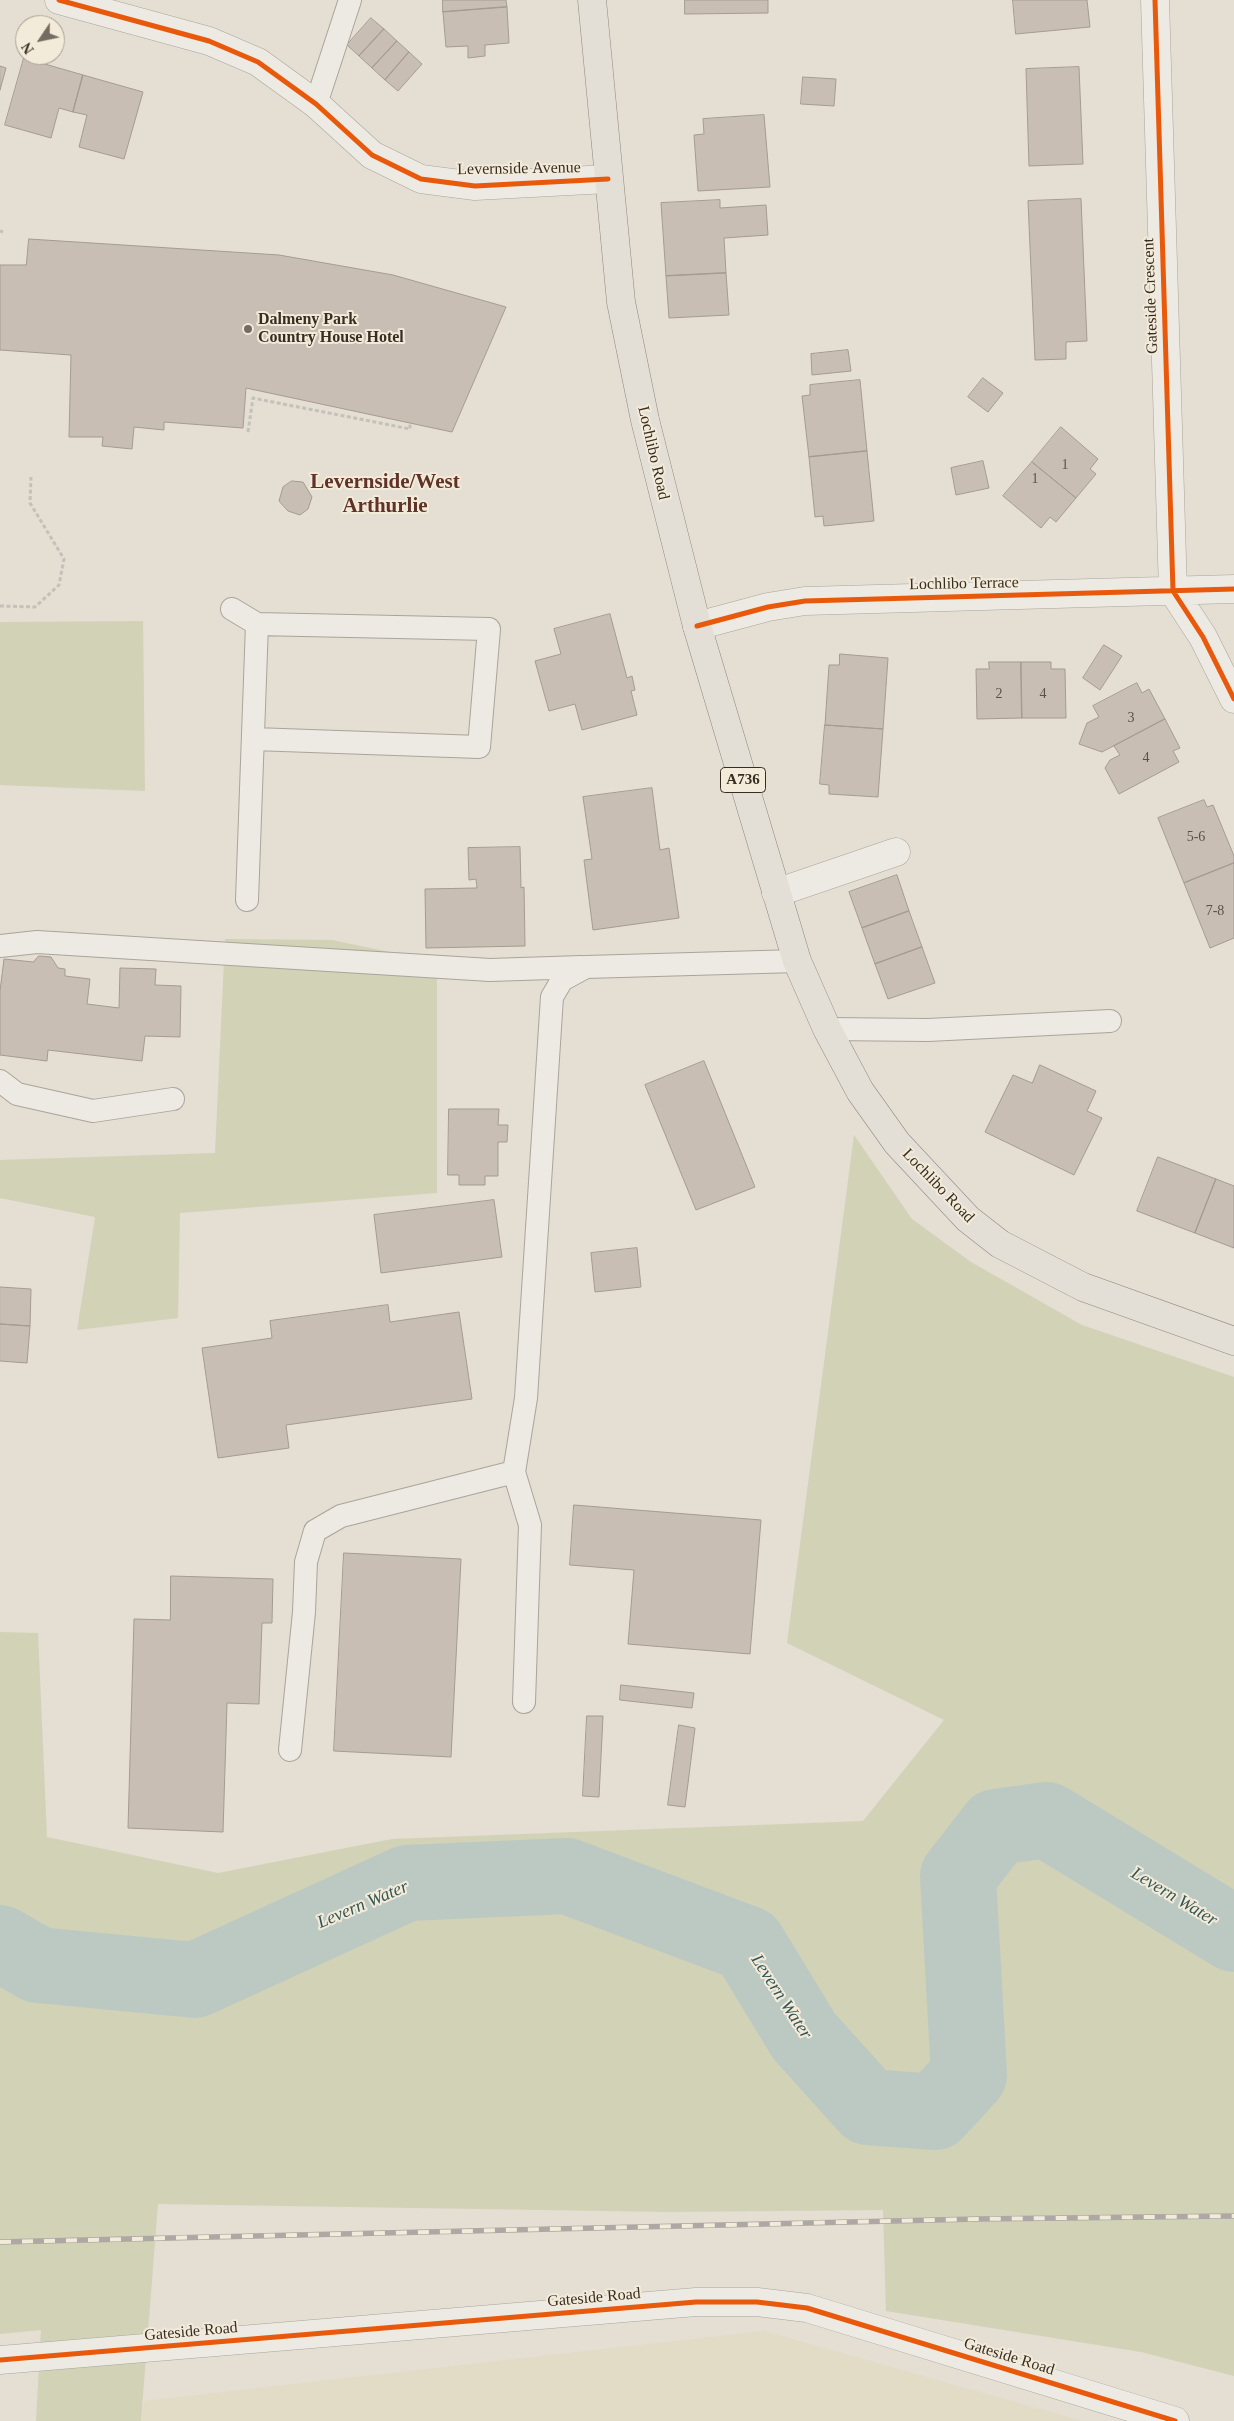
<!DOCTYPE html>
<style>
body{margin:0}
#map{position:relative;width:1234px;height:2421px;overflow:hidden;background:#e4ded3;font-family:Georgia,serif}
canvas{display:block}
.north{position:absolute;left:15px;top:15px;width:50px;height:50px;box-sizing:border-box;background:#f3ebda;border:1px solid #a99f91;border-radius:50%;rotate:236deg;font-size:14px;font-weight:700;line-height:20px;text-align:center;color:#392d23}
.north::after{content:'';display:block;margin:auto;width:18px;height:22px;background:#756b61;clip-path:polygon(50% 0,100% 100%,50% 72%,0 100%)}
</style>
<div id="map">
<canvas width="1234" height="2421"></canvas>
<div class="north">N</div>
</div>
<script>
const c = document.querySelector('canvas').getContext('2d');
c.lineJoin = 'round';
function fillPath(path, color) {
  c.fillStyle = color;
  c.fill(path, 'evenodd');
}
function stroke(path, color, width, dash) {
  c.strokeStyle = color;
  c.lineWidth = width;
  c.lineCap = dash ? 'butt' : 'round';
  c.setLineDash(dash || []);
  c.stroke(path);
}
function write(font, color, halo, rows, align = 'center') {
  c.font = font + ' Georgia,serif';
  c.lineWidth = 4;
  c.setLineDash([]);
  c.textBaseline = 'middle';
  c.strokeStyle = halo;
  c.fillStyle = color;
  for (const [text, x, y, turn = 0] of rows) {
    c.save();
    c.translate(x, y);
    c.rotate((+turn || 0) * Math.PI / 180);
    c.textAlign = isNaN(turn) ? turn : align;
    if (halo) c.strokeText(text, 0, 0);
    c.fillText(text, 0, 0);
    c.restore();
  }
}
fillPath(new Path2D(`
 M764,2331L1082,2421H141L144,2401Z`), '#e2dbc5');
fillPath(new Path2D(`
 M143,621L145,791L0,785V622Z
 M225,939L332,940L437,962V1193L180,1213L178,1318L77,1330L95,1217L0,1198V1160L215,1153Z
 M854,1135L912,1219L971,1262L1082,1325L1234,1377V2376L1141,2352L886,2311L883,2210L670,2212L158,2204L141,2421H36L41,2330L0,2334V1632L38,1633L47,1837L218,1873L392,1839L863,1821L944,1720L787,1643Z`), '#d2d2b7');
stroke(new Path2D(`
 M0,1943L38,1965L195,1980L407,1883L567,1876L748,1944L804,2036L868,2107L935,2112L969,2075L958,1876L996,1827L1047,1820L1234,1934`), '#bcc9c2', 76);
const building = new Path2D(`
 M443,0H506L507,7L443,12Z
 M685,0H768V13L685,14Z
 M1013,0H1087L1090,27L1016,34Z
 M507,7L509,43L485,45V56L468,58V46L446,47L443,12Z
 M371,18L384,29L359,56L347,45Z
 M384,29L397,41L372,68L359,56Z
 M397,41L409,52L385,80L372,68Z
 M409,52L422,64L398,91L385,80Z
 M24,58L83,75L73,112L59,108L51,138L5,125Z
 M0,66L6,68L0,90Z
 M1079,67L1083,164L1029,166L1026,69Z
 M83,75L143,92L124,159L79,147L87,115L73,112Z
 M803,77L836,79L834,106L801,104Z
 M764,115L770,187L698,191L694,135L704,134L703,119Z
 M1081,199L1087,341L1066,342V359L1035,360L1028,201Z
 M720,200V208L766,205L768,235L724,238L726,273L666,276L661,203Z
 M29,239L279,255L393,275L506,307L452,432L246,388L243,428L164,422V430L134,427L132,449L102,446L103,437H69L71,355L0,350V265H26Z
 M726,273L729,315L669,318L666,276Z
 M848,350L851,371L812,375L811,354Z
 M983,378L1003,393L988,412L968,397Z
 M860,380L867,451L809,457L802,396L810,395V385Z
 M1061,427L1098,459L1090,469L1096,474L1076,498L1032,462Z
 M867,451L874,521L824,526L823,516L815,517L809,457Z
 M983,461L989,488L956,495L951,468Z
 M1032,462L1076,498L1056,522L1050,517L1041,528L1003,496Z
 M292,481L303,482L312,497L308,509L300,515L288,511L279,501L283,487Z
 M610,614L627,678L632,676L635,690L631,691L637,715L582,730L575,704L549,711L535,661L561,654L554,629Z
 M1104,645L1122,656L1100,690L1083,678Z
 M840,654L888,658L883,729L825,725L829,665H839Z
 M989,662H1021L1022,718L977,719L976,669H989Z
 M1021,662H1051V669H1065L1066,718H1022Z
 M1137,683L1142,693L1149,689L1165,719L1102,752L1079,744L1087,723L1099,717L1093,706Z
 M1165,719L1180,748L1173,751L1179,762L1119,794L1105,768L1110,760L1120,755L1114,746Z
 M825,725L883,729L878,797L829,794V785L820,784Z
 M652,788L660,850L669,848L679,918L593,930L584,860L592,859L583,797Z
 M1204,800L1207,807L1213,805L1234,856V863L1184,883L1158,818Z
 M520,847L521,888L524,887L525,946L426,948L425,889L477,888L476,879L469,880L468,848Z
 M1234,863V938L1210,948L1184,883Z
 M897,875L909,911L862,928L849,892Z
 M909,911L922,947L875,964L862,928Z
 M922,947L935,983L888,999L875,964Z
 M39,956L51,957L58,968L65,969V976L90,979L87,1004L119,1008L120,968L156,969L155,985L181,986L180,1037L145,1036L142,1061L48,1050L47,1061L0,1055V991L4,959L33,962Z
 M704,1061L755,1187L696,1210L645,1085Z
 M1040,1065L1096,1091L1087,1111L1102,1118L1074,1175L985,1132L1013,1075L1032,1083Z
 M449,1109H499L498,1125H508L507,1142H498V1176H485V1185H459V1175H448Z
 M1158,1157L1216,1179L1195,1233L1137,1211Z
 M1216,1179L1234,1186V1248L1195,1233Z
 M494,1200L502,1257L381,1273L374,1215Z
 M637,1248L641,1287L595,1292L591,1253Z
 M0,1287L31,1289L30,1326L0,1324Z
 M388,1305L390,1322L459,1312L472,1399L286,1425L289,1448L218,1458L202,1348L272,1338L270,1321Z
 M0,1324L30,1326L27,1363L0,1361Z
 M574,1505L761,1520L750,1654L628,1644L634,1570L570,1565Z
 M344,1553L461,1559L451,1757L334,1751Z
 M171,1576L273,1579L272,1623H262L259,1704L227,1703L223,1832L128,1828L134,1619L170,1620Z
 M621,1685L694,1693L692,1708L620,1700Z
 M587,1716H603L599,1797L583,1796Z
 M679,1725L695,1728L685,1807L668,1805Z`);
fillPath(building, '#c8beb4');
stroke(building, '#a49b92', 1);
const lane = new Path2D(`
 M316,104L350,0
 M232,609L257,624
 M247,900L257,624L489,629L479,747L254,739
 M0,946L37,942L490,970L582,967
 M827,1029L928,1030L1110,1021
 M0,1081L17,1094L93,1111L173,1099
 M524,1702L530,1525L514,1472L526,1398L552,997L562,980L586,967L797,961
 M290,1750L304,1612L306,1562L315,1531L341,1516L514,1472`);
const street = new Path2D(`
 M59,0L209,41L258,62L316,104L372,155L421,179L475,186L608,179
 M1155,0L1173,591L1203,637L1234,699
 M697,626L768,607L805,601L1234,589
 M776,893L896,852
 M0,2360L696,2302H757L807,2308L1175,2421`);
const primary = new Path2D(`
 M592,0L621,302L645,420L697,626L797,961L827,1029L860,1091L897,1143L968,1219L1000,1244L1083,1287L1234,1341`);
stroke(lane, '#aaa49b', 24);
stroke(street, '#aaa49b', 29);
stroke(primary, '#8f8982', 29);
stroke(new Path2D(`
 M0,231L3,232
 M248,432L253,398L410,429V422
 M0,606L35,607L59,585L64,559L30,503L31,477`), '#c5c1ba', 3, [4, 2.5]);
stroke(lane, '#eceae3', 22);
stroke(street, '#eceae3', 28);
stroke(primary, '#e4dfd6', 28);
const rail = new Path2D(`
 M0,2242L978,2219L1234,2216`);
stroke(rail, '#ada8a3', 5.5);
stroke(rail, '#f3ebda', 4, [11]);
stroke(new Path2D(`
 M59,0L209,41L258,62L316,104L372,155L421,179L475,186L608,179
 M1155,0L1173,591L1203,637L1234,699
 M697,626L768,607L805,601L1234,589
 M0,2360L696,2302H757L807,2308L1175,2421`), '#e8590c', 5);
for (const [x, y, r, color] of [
 [248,329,5,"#756b61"]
]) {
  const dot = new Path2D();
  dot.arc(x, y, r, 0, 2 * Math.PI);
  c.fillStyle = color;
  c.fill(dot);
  stroke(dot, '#f3ebda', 2);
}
write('14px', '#5d5147', null, [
 ["1",1065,465],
 ["1",1035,479],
 ["2",999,694],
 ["4",1043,694],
 ["3",1131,718],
 ["4",1146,758],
 ["5-6",1196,837],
 ["7-8",1215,911]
]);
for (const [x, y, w] of [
 [743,780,45]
]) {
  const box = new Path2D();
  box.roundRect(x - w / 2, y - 12.5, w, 25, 4);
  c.fillStyle = '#f3ebda';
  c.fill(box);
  stroke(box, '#392d23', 1);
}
write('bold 15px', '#392d23', null, [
 ["A736",743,780]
]);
write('16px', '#392d23', '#f3ebda', [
 ["Levernside Avenue",519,169,-1],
 ["Gateside Crescent",1151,296,-92],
 ["Lochlibo Road",653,453,77],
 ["Lochlibo Terrace",964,584,-1],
 ["Lochlibo Road",938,1186,46],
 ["Gateside Road",594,2298,-5],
 ["Gateside Road",191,2332,-5],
 ["Gateside Road",1009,2357,17]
]);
write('bold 16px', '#392d23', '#f3ebda', [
 ["Dalmeny Park",258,320],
 ["Country House Hotel",258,338]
], 'left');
write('italic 18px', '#345654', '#f3ebda', [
 ["Levern Water",1174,1897,31],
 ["Levern Water",363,1905,-23],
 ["Levern Water",781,1997,57]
]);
write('bold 21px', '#613227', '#f3ebda', [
 ["Levernside/West",385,483],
 ["Arthurlie",385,507]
]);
</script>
